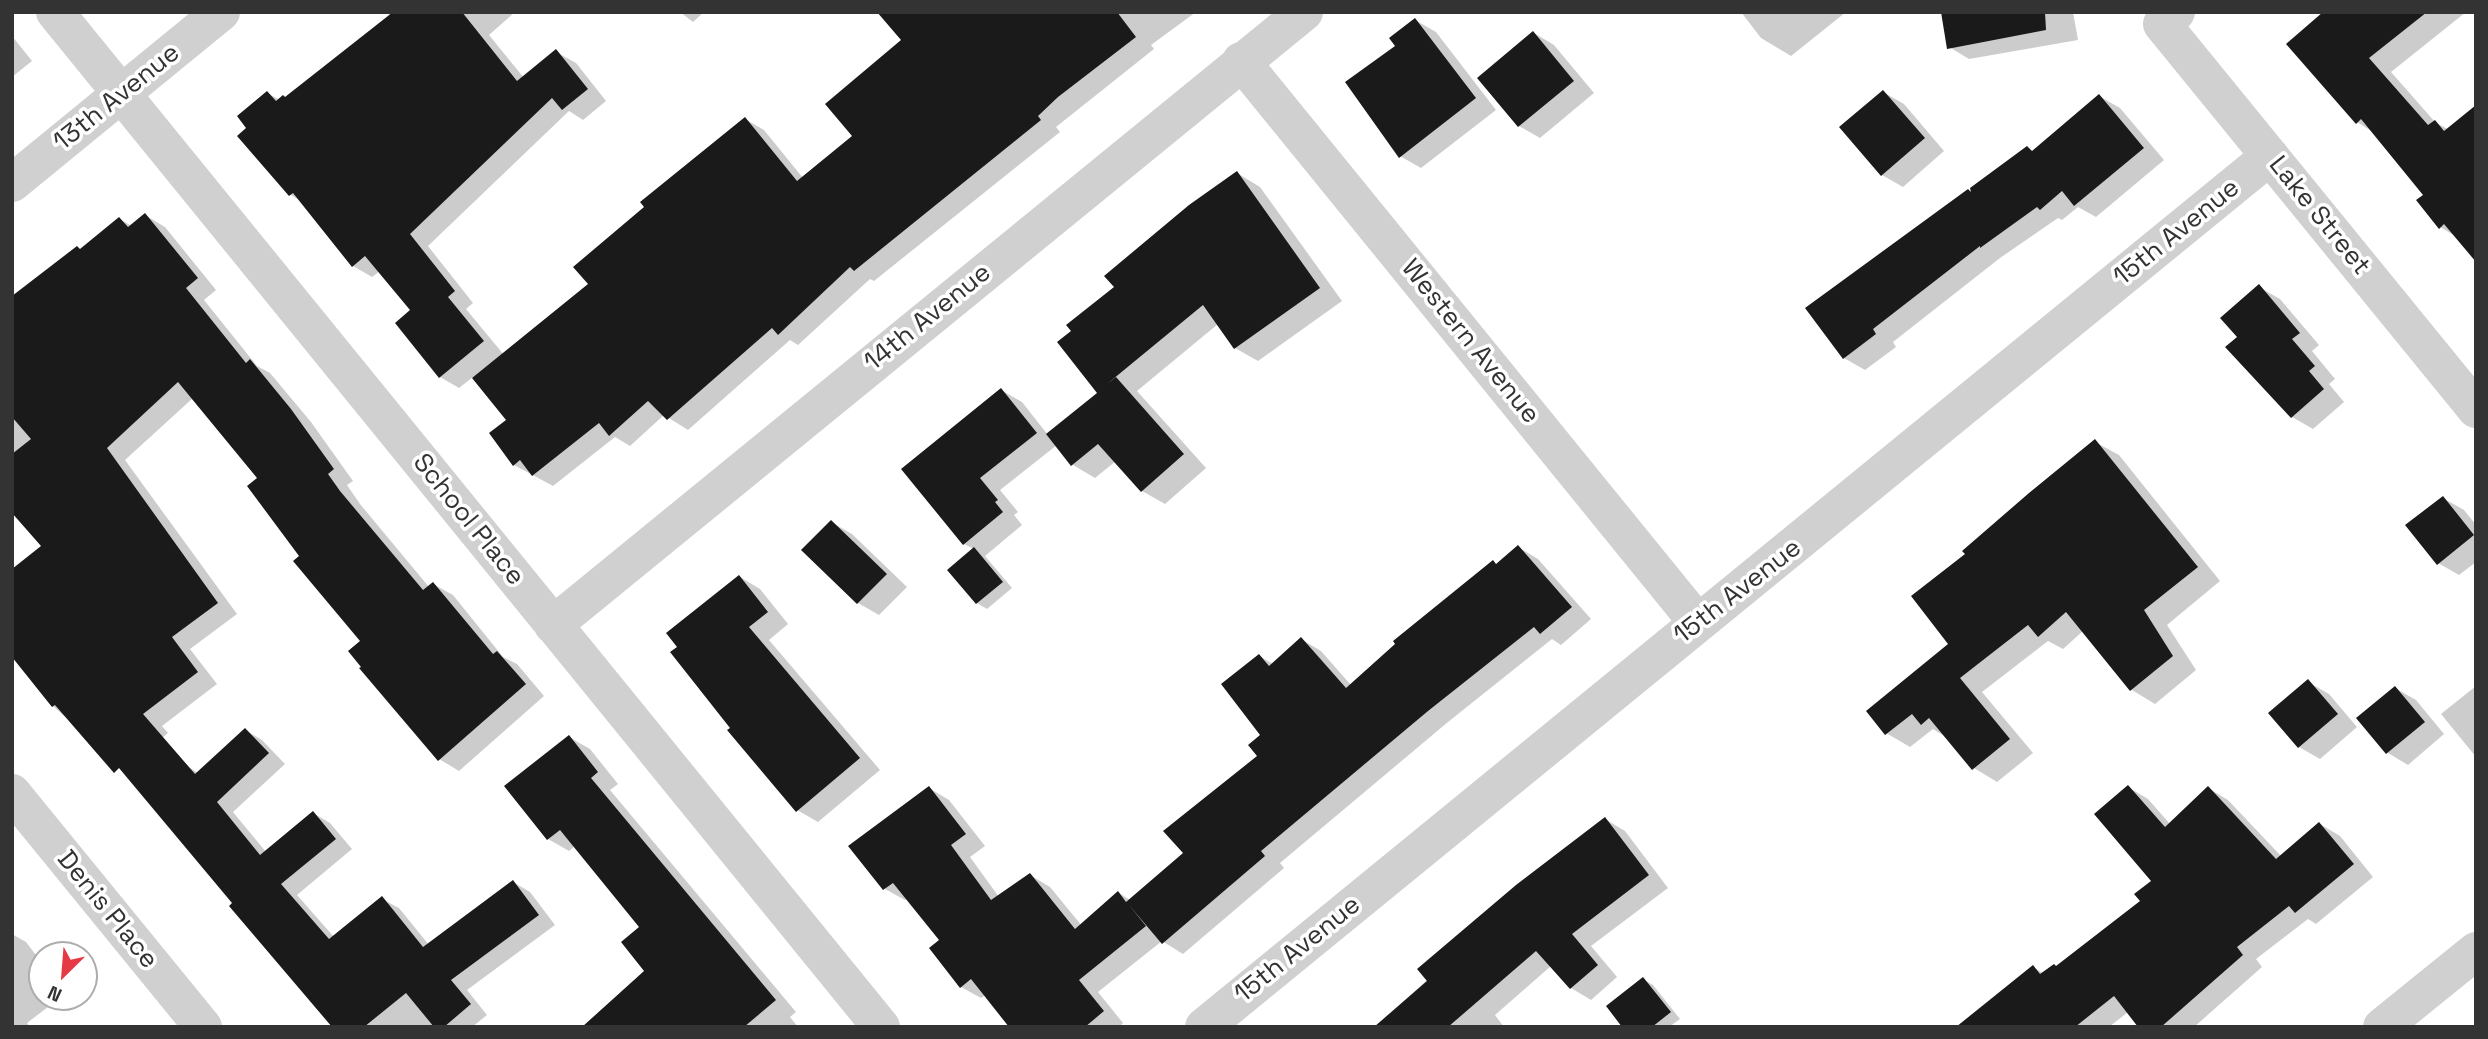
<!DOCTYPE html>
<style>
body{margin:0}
#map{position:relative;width:2488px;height:1039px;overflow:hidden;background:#fff;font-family:"Space Grotesk",sans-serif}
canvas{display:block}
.frame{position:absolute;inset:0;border:14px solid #333;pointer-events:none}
.north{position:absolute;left:28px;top:941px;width:70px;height:70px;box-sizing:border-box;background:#fff;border:2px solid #adadad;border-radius:50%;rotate:205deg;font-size:19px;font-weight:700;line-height:28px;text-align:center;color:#333}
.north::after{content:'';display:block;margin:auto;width:24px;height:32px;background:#e63946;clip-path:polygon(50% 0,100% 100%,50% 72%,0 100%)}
</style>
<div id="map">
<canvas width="2488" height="1039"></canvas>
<div class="frame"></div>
<div class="north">N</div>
</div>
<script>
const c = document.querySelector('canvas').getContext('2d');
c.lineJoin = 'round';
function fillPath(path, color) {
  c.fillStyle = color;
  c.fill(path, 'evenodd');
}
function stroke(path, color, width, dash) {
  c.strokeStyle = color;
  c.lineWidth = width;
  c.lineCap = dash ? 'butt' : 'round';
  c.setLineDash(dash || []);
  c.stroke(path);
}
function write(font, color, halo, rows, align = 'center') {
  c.font = font + ' "Space Grotesk",sans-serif';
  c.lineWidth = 7;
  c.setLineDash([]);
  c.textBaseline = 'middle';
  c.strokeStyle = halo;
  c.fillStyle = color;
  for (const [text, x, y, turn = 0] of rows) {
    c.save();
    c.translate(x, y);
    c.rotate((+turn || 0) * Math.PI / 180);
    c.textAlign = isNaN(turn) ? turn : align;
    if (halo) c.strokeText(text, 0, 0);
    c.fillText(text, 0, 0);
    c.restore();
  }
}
fillPath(new Path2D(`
 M391,12H515L489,35L524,78L556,52L576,63L606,101L583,120L569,111L428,246L473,303L466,309L504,355L590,284L745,119L764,130L803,178L1072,12H1196L1151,45L1154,49L1056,127L1060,132L874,281L870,279L798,345L790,340L688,430L664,415L630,446L615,437L553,486L514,465L508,420L473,377L459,388L440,377L412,310L380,271L372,277L353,266L301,201L291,195L249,128L267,93L280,100L285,99L385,21Z
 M680,12H704L693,22Z
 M1741,12H1846L1791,56L1761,38Z
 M1943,12H2073L2078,40L1969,59L1949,47Z
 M2326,12H2466L2391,72L2435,122L2449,130L2457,237L2440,227L2425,195L2373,132L2357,122Z
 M1415,20L1436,32L1496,110L1421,168L1400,156L1398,47Z
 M1534,33L1554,45L1594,93L1540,138L1519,126Z
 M12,36L32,61L12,77Z
 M1883,92L1904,104L1944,151L1903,187L1882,175Z
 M2099,96L2120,108L2164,160L2096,217L2078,207L2062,220L2058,218L2000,258L1893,342L1896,347L1865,370L1844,358L1973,194L2027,148L2034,152Z
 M1237,173L1260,187L1342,301L1258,361L1235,348L1218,324L1137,391L1206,468L1165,504L1142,491L1116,461L1095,478L1073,465L1057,445L1000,490L1018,512L1014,515L1022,525L985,556L1012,588L987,609L977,603L950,570L974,549L964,544L1001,390L1022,402L1048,435L1099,393L1073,332Z
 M145,215L165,227L216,290L204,300L257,366L270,373L311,422L353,481L347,485L360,504L429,587L433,584L453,595L503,657L517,664L544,696L459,771L439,759L363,642L301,556L260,478L193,398L125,460L237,614L190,649L217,684L162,726L168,733L124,770L53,706L16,656L12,659V571L43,547L12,510V298L81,250L119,219L132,226Z
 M2259,287L2280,299L2319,345L2312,351L2335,379L2329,384L2344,402L2313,429L2292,417L2240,338Z
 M2095,442L2119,455L2220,581L2167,625L2196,670L2155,704L2132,690L2083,631L2063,649L2048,641L1982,692L2033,753L1997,782L1974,768L1946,737L1933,729L1910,747L1886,733L1951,644L1967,554Z
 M2443,498L2464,510L2476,525V562L2459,575L2438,563Z
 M831,522L852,534L907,587L879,615L858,603L803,550Z
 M1518,547L1538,559L1591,619L1561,645L1552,639L1448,722L1280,863L1284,868L1183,954L1162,941L1098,992L1123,1023L1119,1027H1011L986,995L981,998L961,987L941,941L908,898L905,900L885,889L929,788L949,800L985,846L970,857L999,897L1030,875L1050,887L1082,926L1119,893L1130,900L1185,853L1259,756L1262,735L1259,656L1273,664L1301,639L1321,651L1351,685Z
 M740,577L760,589L788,624L769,640L880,770L818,822L797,810L732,728Z
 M2308,682L2329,694L2357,727L2320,759L2299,747L2270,713Z
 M2476,686V757L2441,714Z
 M2395,688L2416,700L2444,734L2408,765L2388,753L2359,718Z
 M245,730L262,740L285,764L233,812L266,852L313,813L330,823L352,849L297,895L334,937L382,899L399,908L429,945L513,882L530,892L555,925L467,990L487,1015L472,1027H334L234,903L187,766L198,773Z
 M569,737L590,749L618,784L610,790L796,1012L790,1017L798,1027H658L641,928L575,846L569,851L548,839Z
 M2128,787L2148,799L2170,824L2208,788L2228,800L2281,856L2320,824L2340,836L2373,877L2316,924L2308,919L2256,959L2262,967L2194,1027H2140L2128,1012L2109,1027H1979L2033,967L2044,974L2057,968L2142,901L2154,881Z
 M1605,819L1625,831L1668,888L1591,946L1617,977L1591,1000L1571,988L1551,966L1495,1015L1504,1027H1375Z
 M12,934L26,942L42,963V997H61L27,1023L30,1027H12Z
 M1643,979L1653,985L1680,1019L1669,1027H1625Z`), '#0003');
fillPath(new Path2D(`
 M393,12H462L517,81L556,49L588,89L562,110L552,98L410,234L455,291L448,297L484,341L439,378L395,323L410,310L365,256L352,267L293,193L289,196L237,136L246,128L237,116L267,91L276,101L283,95L285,97Z
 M877,12H1117L1136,37L1058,97L1038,116L1041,120L854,271L850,267L778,335L772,328L667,420L648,401L609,436L599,423L532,476L520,460L513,466L489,433L506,420L472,378L588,284L573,267L644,207L640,202L745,117L797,181L852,136L825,104L901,40Z
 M1941,12H2045L2046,30L1947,49Z
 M2323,12H2427L2369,58L2428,125L2435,120L2444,131L2476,105V262L2444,224L2439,229L2416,200L2423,195L2361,119L2356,124L2286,44Z
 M1415,18L1476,98L1399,158L1345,82L1395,46L1389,38Z
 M1533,31L1574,81L1518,127L1477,78Z
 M1883,90L1925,138L1881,176L1839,127Z
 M2099,94L2144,148L2074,206L2062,191L2040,210L2037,207L1980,248V246L1873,329L1876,334L1843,359L1805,308L1968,189L1971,192L1970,188L2027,146L2032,151Z
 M1237,171L1320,288L1234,349L1203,305L1107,384L1116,377L1184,454L1141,492L1098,444L1071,466L1046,434L1097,393L1057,342L1071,331L1066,325L1114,287L1104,276L1189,205Z
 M145,213L198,278L186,288L246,363L250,359L291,409L334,469L328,474L340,491L423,590L433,582L493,654L497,651L526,684L438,761L359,668L361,667L348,651L360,641L293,561L299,556L247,486L257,478L178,382L107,448L218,603L172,637L198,672L143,714L195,774L245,728L269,753L217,802L260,855L313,811L336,839L281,884L329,939L382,896L423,947L513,880L539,915L451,980L471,1004L444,1027H434L406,993L364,1027H332L229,906L232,903L119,768L114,773L55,705L52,707L12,657V569L41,546L12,513V454L31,439L12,417V296L77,246L80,249L119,217L128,227Z
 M2259,284L2300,333L2292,339L2315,366L2309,371L2324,389L2291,418L2225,347L2237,337L2220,318Z
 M1001,388L1037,433L980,478L998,500L995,502L1003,512L963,545L901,469Z
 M2095,439L2198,567L2144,610L2173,656L2130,691L2066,612L2038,637L2028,625L1960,678L2010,739L1972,770L1929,718L1921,725L1912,714L1885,735L1866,711L1948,644L1911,596L1965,554L1962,551L2029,493Z
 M2443,496L2474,535L2437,565L2405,525Z
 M831,520L887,574L857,604L801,550Z
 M1518,545L1572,607L1540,634L1534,627L1428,711L1261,851L1265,856L1162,944L1129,905L1146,926L1079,980L1104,1011L1085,1027H1009L971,979L960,988L929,948L939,940L893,883L883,890L848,846L929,786L966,834L951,845L991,900L1030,873L1075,929L1118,891L1126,902L1183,853L1163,831L1257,756L1248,745L1260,735L1221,684L1259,654L1269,666L1301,637L1346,688L1395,644L1393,641L1493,560L1496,564Z
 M974,547L1003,582L976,604L947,570Z
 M739,575L768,612L749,627L860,758L796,812L727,730L730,728L670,652L677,647L666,633Z
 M2308,679L2338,714L2298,748L2268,713Z
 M2395,686L2425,722L2386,754L2356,718Z
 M569,735L598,772L591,778L776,1000L744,1027H582L644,971L621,942L639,927L560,830L547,840L504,786Z
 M2128,785L2165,827L2208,786L2276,859L2319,822L2354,864L2295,913L2289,906L2237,947L2243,955L2161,1027H2138L2114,996L2075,1027H1956L2033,965L2040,974L2054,964L2056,966L2140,901L2134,894L2151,881L2094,814Z
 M1605,817L1649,875L1572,934L1598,965L1570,989L1536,951L1448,1027H1374L1427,981L1417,969L1516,885Z
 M1643,977L1671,1012L1652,1027H1622L1606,1006Z`), '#1a1a1a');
stroke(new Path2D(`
 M55,12L881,1027
 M2176,12L2162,24L2476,409
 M1241,61L1698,623
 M12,183L221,12
 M553,625L1304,12
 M12,793L203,1027
 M1204,1027L2270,156
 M2382,1027L2476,951`), '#d0d0d0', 38);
write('26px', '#333', '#fff', [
 ["13th Avenue",117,98,-39],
 ["Lake Street",2319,216,51],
 ["15th Avenue",2177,233,-39],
 ["14th Avenue",928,318,-39],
 ["Western Avenue",1470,342,51],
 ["School Place",468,520,51],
 ["15th Avenue",1738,592,-38],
 ["Denis Place",107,910,51],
 ["15th Avenue",1298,950,-39]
]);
</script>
